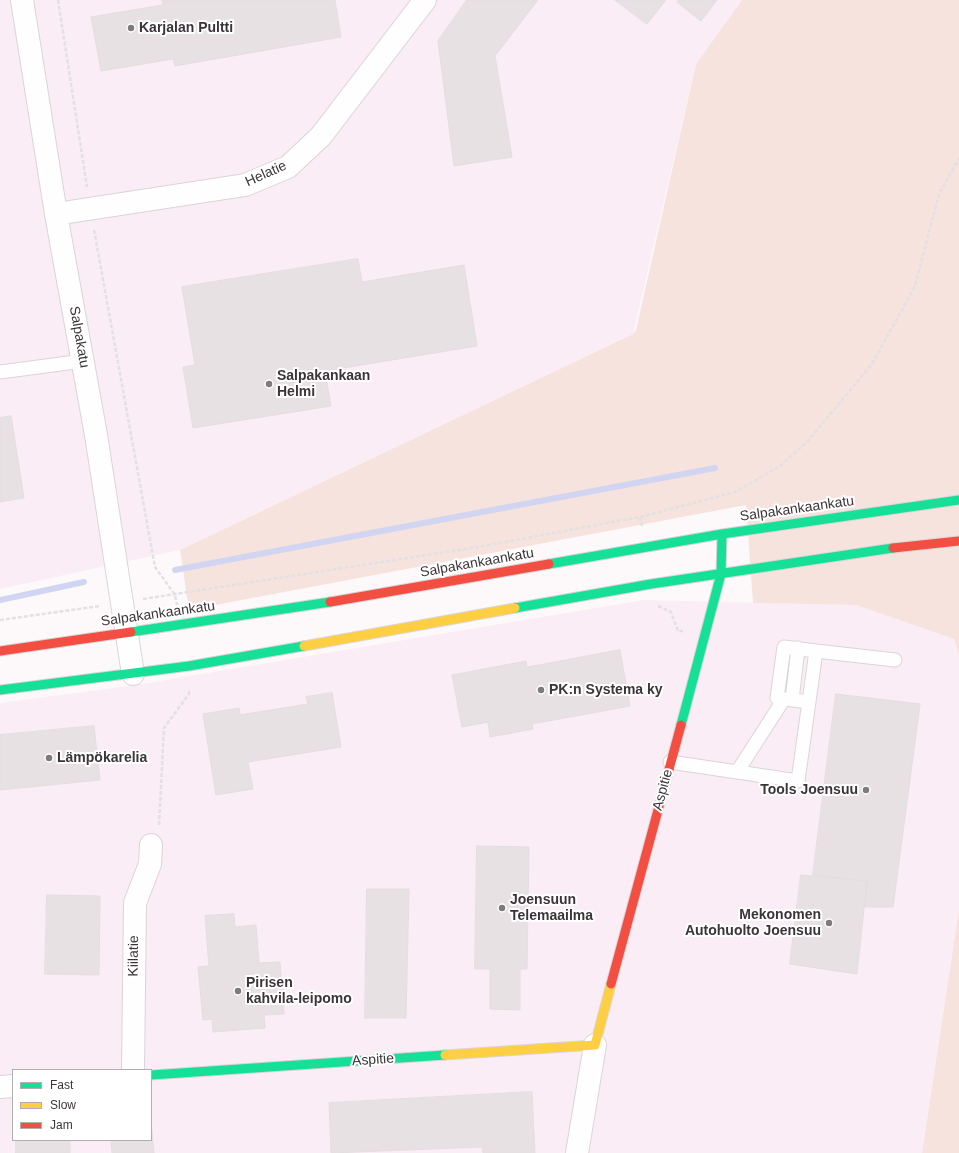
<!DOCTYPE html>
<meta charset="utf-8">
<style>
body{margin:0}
#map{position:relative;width:959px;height:1153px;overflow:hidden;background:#fdf9fb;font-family:Helvetica,sans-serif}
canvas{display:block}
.legend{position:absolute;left:12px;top:1069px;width:140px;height:72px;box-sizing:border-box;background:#fff;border:1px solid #b1aeb0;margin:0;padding:5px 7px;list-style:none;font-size:12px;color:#3b3539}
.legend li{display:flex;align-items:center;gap:8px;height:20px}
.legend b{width:20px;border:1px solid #b1aeb0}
</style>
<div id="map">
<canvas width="959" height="1153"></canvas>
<ul class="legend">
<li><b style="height:5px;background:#16e098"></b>Fast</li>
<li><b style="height:5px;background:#ffcf43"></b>Slow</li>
<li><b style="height:5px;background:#f24e42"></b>Jam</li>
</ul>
</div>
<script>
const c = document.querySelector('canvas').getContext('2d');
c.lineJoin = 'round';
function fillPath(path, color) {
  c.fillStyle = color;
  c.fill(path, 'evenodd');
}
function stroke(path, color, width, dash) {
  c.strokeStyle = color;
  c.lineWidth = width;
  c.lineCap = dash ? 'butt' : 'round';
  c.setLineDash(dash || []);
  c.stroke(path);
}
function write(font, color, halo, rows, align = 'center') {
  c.font = font + ' Helvetica,sans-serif';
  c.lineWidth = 4;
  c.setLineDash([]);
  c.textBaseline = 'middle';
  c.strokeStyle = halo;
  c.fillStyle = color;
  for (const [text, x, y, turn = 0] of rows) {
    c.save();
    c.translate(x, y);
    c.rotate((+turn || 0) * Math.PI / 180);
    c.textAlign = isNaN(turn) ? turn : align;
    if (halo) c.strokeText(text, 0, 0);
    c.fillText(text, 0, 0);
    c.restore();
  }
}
fillPath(new Path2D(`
 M0,0H742L696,64L633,334L180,550L0,589Z
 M643,600L856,605L954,639L959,655V909L922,1153H0V703L136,685ZM13,1070H151V1140H13Z`), '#faedf5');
fillPath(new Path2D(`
 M742,0H959V655L954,639L856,605L753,603L746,505L189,610L180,550L633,334L636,330L696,64Z
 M959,909V1153H922Z`), '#f7e3dd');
stroke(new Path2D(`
 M175,570L715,468
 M0,600L84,582`), '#d1d5f1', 6);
const building = new Path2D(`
 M162,0H335L341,37L175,66L173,59L101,71L91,17L163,5Z
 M467,0H538L495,56L512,157L454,166L438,41Z
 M615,0H666L647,24Z
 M679,0H717L701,21L677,2Z
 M358,259L362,282L464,265L477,346L325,371L331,406L193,428L183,367L195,365L182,287Z
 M11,416L24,498L0,502V418Z
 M620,650L630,706L532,724L533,729L490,737L488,722L462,727L452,675L526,661L527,667Z
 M332,693L341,747L248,762L253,789L216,795L203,714L239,708L240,715L308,704L306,697Z
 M836,694L920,704L893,907H865L867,881L813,875Z
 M94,726L100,780L0,790V735Z
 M477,846L529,847L527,969H520V1010L490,1009V969H475Z
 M801,875L867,881L857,974L790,964Z
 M367,889H409L406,1018H365Z
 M47,895L100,896L99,975L45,974Z
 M234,914L235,927L256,925L259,963L280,962L284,1014L264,1015L265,1028L213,1032L212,1019L203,1020L198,967L209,966L205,916Z
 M532,1092L535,1153H483L482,1147L331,1153L329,1103Z
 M151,1119L154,1153H112L111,1140H151Z
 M16,1140H70V1153H16Z`);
fillPath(building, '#e7e1e3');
stroke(building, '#e4dee0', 1);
const lane = new Path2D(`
 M0,372L83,361
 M792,700L798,648
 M809,702L777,698L784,647L816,651
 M670,762L798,781L816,651L895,660
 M737,772L784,699`);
const street = new Path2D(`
 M22,0L56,214L96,435L133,674
 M56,214L245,185L288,167L321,136L425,0
 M133,1070L135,903L150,864L151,845
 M0,1087L13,1086
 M577,1153L595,1045`);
const fast = new Path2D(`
 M549,564L722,534L959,500
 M515,608L651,584L893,548
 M131,632L330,602
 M0,690L189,666L304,646
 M681,725L721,574L722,534
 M151,1075L445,1055`);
const slow = new Path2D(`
 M304,646L515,608
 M445,1055L595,1045L611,984`);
const jam = new Path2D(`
 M893,548L959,541
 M330,602L549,564
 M0,651L131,632
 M611,984L681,725`);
stroke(lane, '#d9d5d7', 15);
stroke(street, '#d9d5d7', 24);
stroke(fast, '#d9d5d7', 11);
stroke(slow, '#d9d5d7', 11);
stroke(jam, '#d9d5d7', 11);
stroke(new Path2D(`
 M58,0L87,187
 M94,230L155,567L175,595L177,605
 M640,517L642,526
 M143,599L472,548L640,517L735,492L780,466L808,441L872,364L915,286L939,194L959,158
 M658,606L671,612L678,631H683
 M0,620L100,606
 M159,825L164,728L189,694V689`), '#e2e0e2', 2.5, [4, 2]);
stroke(lane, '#fffefe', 13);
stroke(street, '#fffefe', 22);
stroke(fast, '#16e098', 9);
stroke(slow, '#ffcf43', 9);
stroke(jam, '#f24e42', 9);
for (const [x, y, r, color] of [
 [131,28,4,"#7f7a7d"],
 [269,384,4,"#7f7a7d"],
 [541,690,4,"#7f7a7d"],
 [49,758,4,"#7f7a7d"],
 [866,790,4,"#7f7a7d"],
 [502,908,4,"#7f7a7d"],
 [829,923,4,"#7f7a7d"],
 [238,991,4,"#7f7a7d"]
]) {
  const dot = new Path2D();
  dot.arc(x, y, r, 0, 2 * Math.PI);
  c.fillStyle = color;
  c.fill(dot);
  stroke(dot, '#fff', 1.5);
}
write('bold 14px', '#3b3539', '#fff', [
 ["Karjalan Pultti",139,28],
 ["Salpakankaan",277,376],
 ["Helmi",277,392],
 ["PK:n Systema ky",549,690],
 ["Lämpökarelia",57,758],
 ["Tools Joensuu",858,790,"right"],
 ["Joensuun",510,900],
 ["Telemaailma",510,916],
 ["Mekonomen",821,915,"right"],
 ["Autohuolto Joensuu",821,931,"right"],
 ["Pirisen",246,983],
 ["kahvila-leipomo",246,999]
], 'left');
write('14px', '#3b3539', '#fff', [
 ["Helatie",266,174,-24],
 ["Salpakatu",79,337,80],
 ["Salpakankaankatu",797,509,-8],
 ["Salpakankaankatu",477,563,-10],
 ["Salpakankaankatu",158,614,-8],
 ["Aspitie",663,790,-75],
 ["Kiilatie",134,956,-89],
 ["Aspitie",373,1060,-4]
]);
</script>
